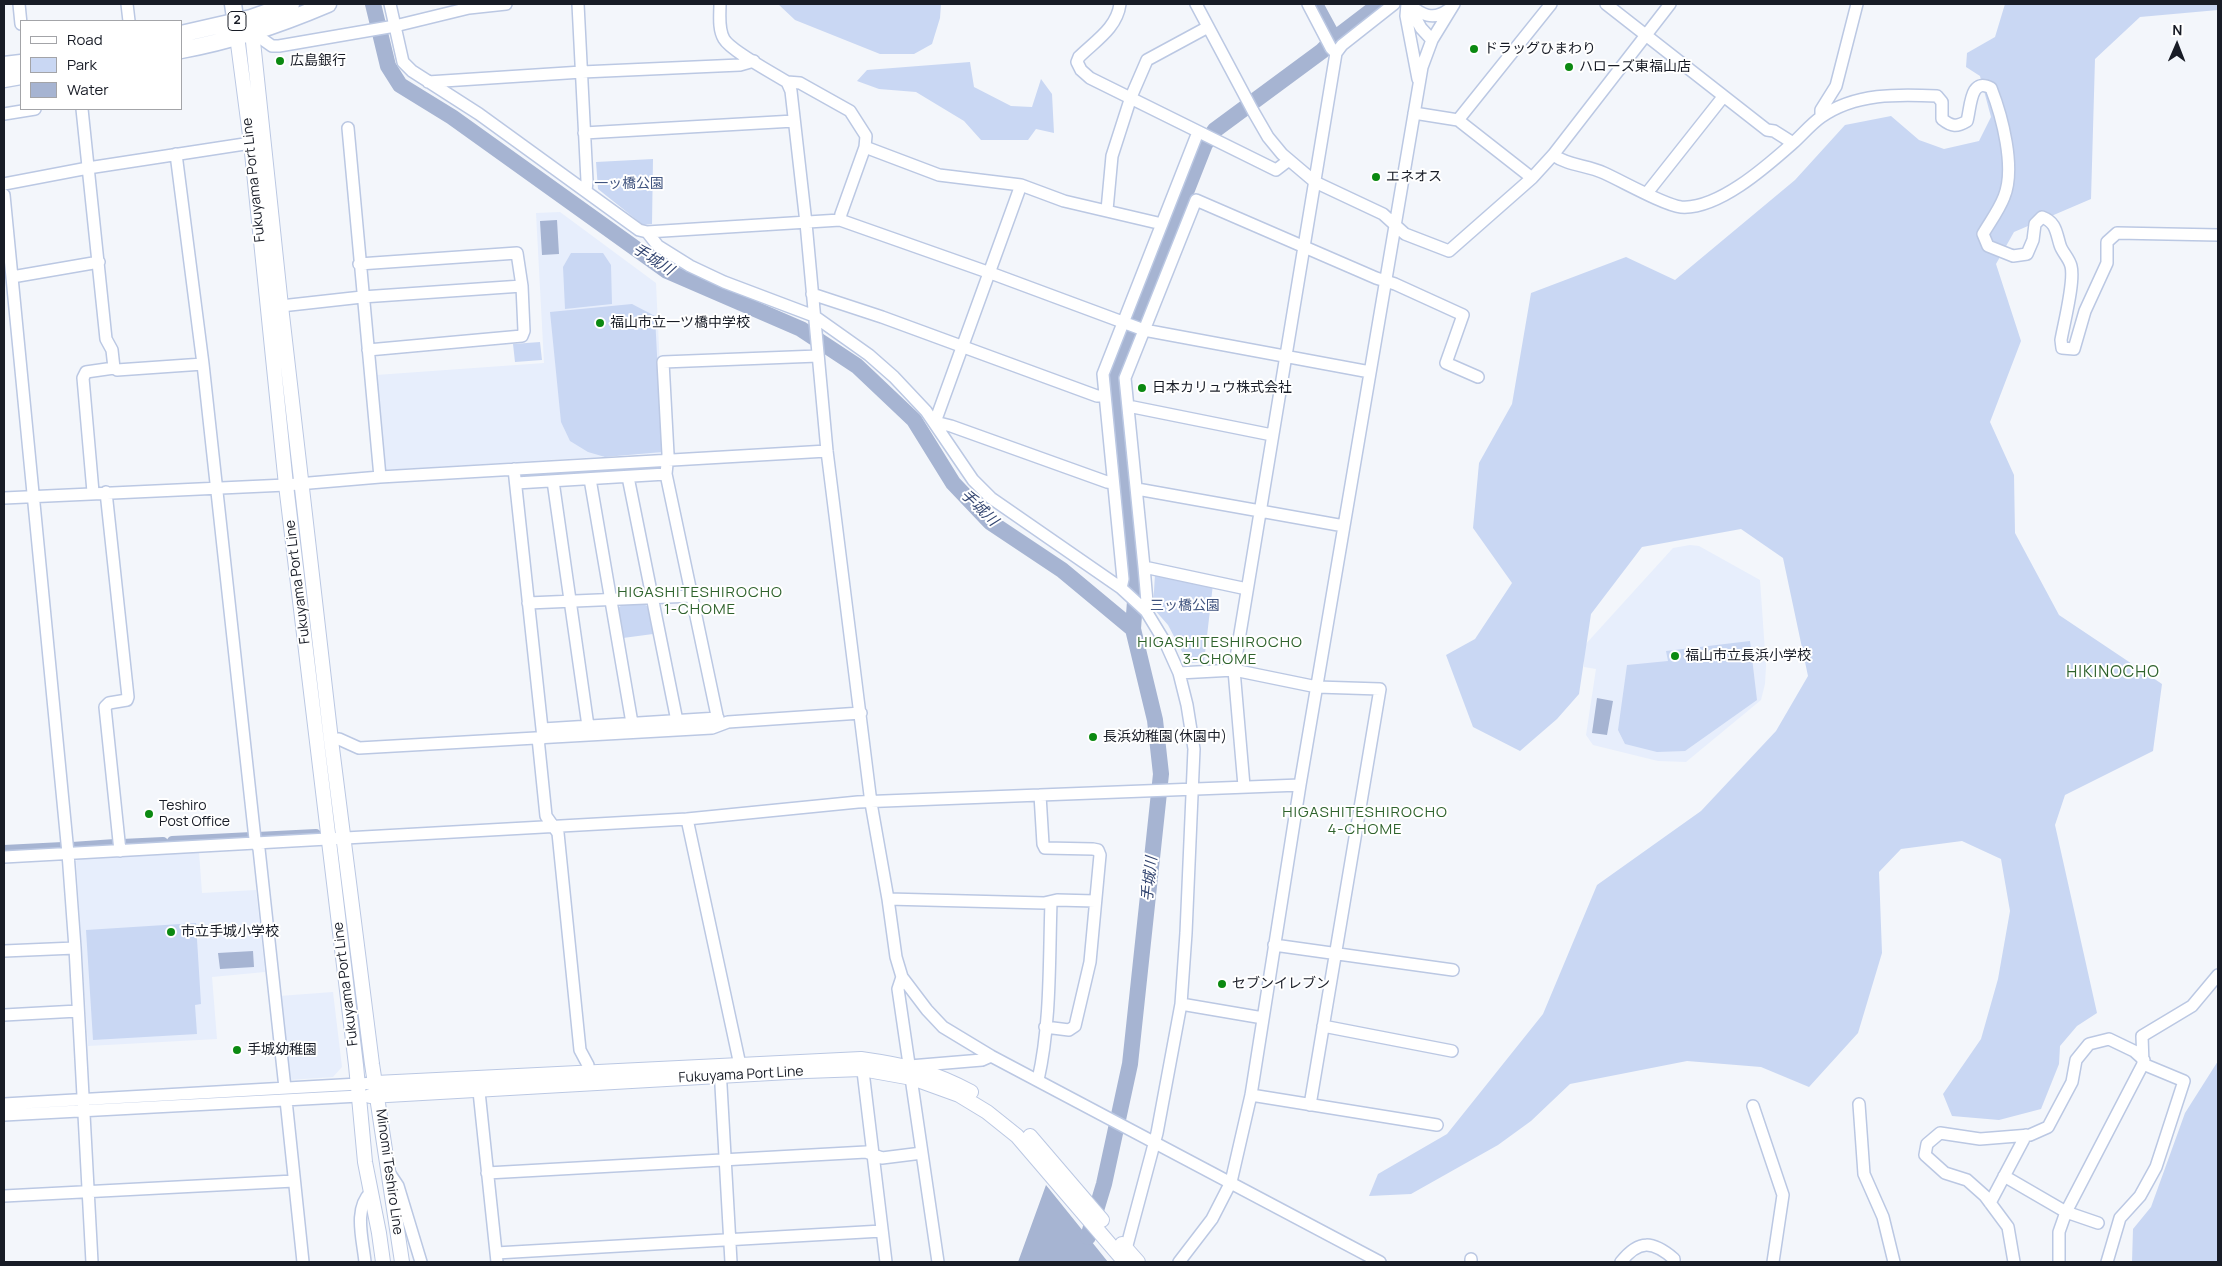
<!DOCTYPE html>
<meta charset="utf-8">
<style>
body{margin:0}
#map{position:relative;width:2222px;height:1266px;overflow:hidden;background:#f3f6fb;font-family:Manrope,sans-serif}
canvas{display:block}
.frame{position:absolute;inset:0;border:5px solid #181c26;pointer-events:none}
.legend{position:absolute;left:20px;top:20px;width:162px;height:90px;box-sizing:border-box;background:#fff;border:1px solid #a3a4a8;margin:0;padding:6px 9px;list-style:none;font-size:15px;color:#181c26}
.legend li{display:flex;align-items:center;gap:10px;height:25px}
.legend b{width:25px;border:1px solid #a3a4a8}
.north{position:absolute;left:2152px;top:20px;width:50px;height:50px;-webkit-text-stroke:4px #fff;paint-order:stroke;rotate:1deg;font-size:14px;font-weight:700;line-height:20px;text-align:center;color:#181c26}
.north::after{content:'';display:block;margin:auto;width:18px;height:22px;background:#181c26;clip-path:polygon(50% 0,100% 100%,50% 72%,0 100%)}
</style>
<div id="map">
<canvas width="2222" height="1266"></canvas>
<div class="frame"></div>
<ul class="legend">
<li><b style="height:6px;background:#fff"></b>Road</li>
<li><b style="height:14px;background:#c9d7f3"></b>Park</li>
<li><b style="height:14px;background:#a6b4d2"></b>Water</li>
</ul>
<div class="north">N</div>
</div>
<script>
const c = document.querySelector('canvas').getContext('2d');
c.lineJoin = 'round';
function fillPath(path, color) {
  c.fillStyle = color;
  c.fill(path, 'evenodd');
}
function stroke(path, color, width, dash) {
  c.strokeStyle = color;
  c.lineWidth = width;
  c.lineCap = dash ? 'butt' : 'round';
  c.setLineDash(dash || []);
  c.stroke(path);
}
function write(font, color, halo, rows, align = 'center') {
  c.font = font + ' Manrope,"Noto Sans JP",sans-serif';
  c.lineWidth = 4;
  c.setLineDash([]);
  c.textBaseline = 'middle';
  c.strokeStyle = halo;
  c.fillStyle = color;
  for (const [text, x, y, turn = 0] of rows) {
    c.save();
    c.translate(x, y);
    c.rotate((+turn || 0) * Math.PI / 180);
    c.textAlign = isNaN(turn) ? turn : align;
    if (halo) c.strokeText(text, 0, 0);
    c.fillText(text, 0, 0);
    c.restore();
  }
}
fillPath(new Path2D(`
 M560,212L656,283L664,453L384,470L376,375L544,363L536,213Z
 M1690,545L1699,546L1760,580L1766,666L1765,684L1761,700L1686,762L1658,761L1593,745L1586,735L1596,669L1584,667V646L1673,548Z
 M199,852L202,893L256,890L265,972L212,977L217,1039L88,1046L76,861L80,858Z
 M333,992L342,1067L333,1077L289,1080L279,996Z`), '#e7eefc');
fillPath(new Path2D(`
 M778,4H941L940,18L932,44L914,54H880L795,20Z
 M2005,4H2218V10L2140,17L2095,59L2091,199L2014,232L1996,264L2021,341L1990,422L2014,475L2015,533L2059,615L2162,684L2153,751L2065,795L2055,825L2097,1013L2077,1026L2060,1046L2059,1064L2041,1109L1999,1120L1952,1116L1943,1094L1981,1039L1998,979L2010,911L2001,859L1962,841L1901,849L1879,872L1882,953L1858,1033L1809,1087L1761,1067L1687,1061L1570,1084L1531,1121L1498,1145L1411,1194L1369,1196L1378,1174L1447,1134L1543,1014L1597,885L1701,811L1776,731L1808,676L1783,558L1741,529L1642,547L1591,614L1579,694L1557,719L1520,751L1473,727L1446,655L1475,639L1512,583L1473,528L1479,463L1512,404L1531,293L1626,257L1675,280L1795,180L1845,125L1891,116L1919,140L1944,149L1979,141L1991,117L1980,76L1966,67L1967,53L1995,37Z
 M970,62L974,87L1011,106L1032,107L1041,79L1052,94L1054,133L1036,129L1028,140H981L964,121L916,92L879,89L857,81L867,70Z
 M653,159L652,224L643,225L598,189L596,162Z
 M571,253H603L611,265L612,304L565,309L563,267Z
 M632,304L655,316L662,452L605,457L588,452L570,441L561,422L550,312Z
 M540,342L542,360L515,362L513,344Z
 M1155,574L1213,584L1204,662L1188,663L1168,625L1153,608Z
 M643,603L648,607L653,634L623,638L617,609L623,604Z
 M1750,641L1757,700L1685,751L1657,752L1625,744L1618,730L1627,665L1668,661L1666,651Z
 M196,923L201,1004L195,1005L197,1034L93,1040L86,930Z
 M2218,1061V1262H2132L2133,1229L2151,1207L2185,1113Z`), '#c9d7f3');
fillPath(new Path2D(`
 M557,220L559,254L542,255L540,221Z
 M1597,698L1613,701L1607,735L1592,733Z
 M253,951L254,967L220,969L218,953Z
 M1046,1185L1108,1262H1018Z`), '#a6b4d2');
stroke(new Path2D(`
 M257,837L316,834
 M172,841L252,837
 M122,844L163,842
 M72,847L115,844
 M4,850L63,847`), '#a6b4d2', 10);
stroke(new Path2D(`
 M373,4L388,66L400,85L452,117L667,271L801,329L857,366L914,420L953,483L990,522L1062,570L1133,629
 M1315,4L1334,39
 M1088,1237L1104,1184L1130,1064L1161,774L1155,720L1133,629L1136,587L1113,377L1205,144L1215,130L1322,51L1334,39L1380,4`), '#a6b4d2', 16);
const minor = new Path2D(`
 M19,4L21,24
 M127,4L129,21
 M390,4L403,62L412,71L479,114L639,230L647,232L840,220L996,275L1144,330L1370,372
 M578,4L587,181L586,191
 M720,4C720,15 718,29 724,39C731,51 773,73 787,82L791,91L806,223L827,451L871,803L888,899L896,957L902,977L898,989L938,1262
 M1120,4C1117,28 1095,41 1079,57L1077,62L1081,70L1090,78L1276,170L1289,160
 M1196,4L1253,111L1268,137L1282,154L1315,182L1383,214L1405,234L1449,251L1532,178L1553,155L1670,4
 M1308,4L1331,48L1336,53
 M1407,4L1406,16L1418,79
 M1408,4C1422,15 1433,21 1448,10
 M1606,4L1767,130L1774,131L1793,143C1802,135 1811,124 1821,117C1855,93 1898,94 1937,96L1942,102V119C1952,127 1957,127 1967,121C1971,106 1970,77 1991,88C2002,116 2016,168 2004,197C1999,210 1990,222 1983,234L1988,246L2013,256L2027,254L2033,240L2035,224L2042,217C2056,222 2056,232 2060,245C2062,252 2069,258 2071,266C2075,281 2064,323 2061,340L2062,348L2074,349L2085,311L2107,263V242L2117,233L2218,235
 M1408,5L1421,28L1432,40
 M252,32L272,46H279L395,26L469,8L506,4
 M428,82L582,72L740,65L754,61
 M787,82L800,83L850,111L866,136L865,147L939,175L1021,185L1064,201L1162,224
 M82,109L106,339L112,350L114,368L117,370L203,364
 M1414,113L1458,120L1532,178
 M4,114L35,109
 M1821,117V110L1836,86L1857,4
 M1458,120L1551,4
 M348,128L380,477
 M584,133L794,121
 M176,154L203,364L255,839L259,849L285,1088
 M1553,155C1569,166 1587,165 1604,173C1622,181 1664,205 1681,207C1718,210 1767,166 1793,143
 M4,184L88,168L251,143
 M1021,185L935,422L951,426L1107,482L1113,483
 M1647,193L1723,97
 M4,195L68,853L75,948L92,1262
 M1107,210L1112,156L1131,97L1147,60L1208,27
 M840,220L841,214L865,147
 M647,232L658,246L690,266L724,282L814,316L869,355L894,377L926,411L973,480L991,498L1121,588
 M359,264L517,253L522,286L524,331L522,336L368,350
 M12,277L99,262
 M812,294L882,317L1097,396H1105
 M281,306L362,297L522,286
 M1128,406L1272,435
 M514,469L543,738
 M628,477L677,721
 M590,479L632,723
 M553,481L588,726
 M516,483L666,474
 M1137,489L1344,526
 M93,492L83,378L86,372L114,368
 M106,492L128,697L127,700L109,703L105,707L120,851
 M4,498L286,485L380,477L827,451
 M1144,567L1247,589
 M528,603L692,596
 M1146,611L1147,602L1144,567L1125,378L1196,200L1376,278L1395,284L1463,315L1446,363L1478,377
 M1179,673L1234,670L1317,687L1380,689L1310,1105
 M719,725L666,474L668,454L663,362L818,356
 M543,729L718,718
 M538,738L546,816L558,833L580,1050L588,1065V1073
 M331,740L339,739L359,748L712,728L728,722L861,713
 M1244,786L1234,670L1336,53L1342,45L1394,4
 M1040,795L1043,844L1045,848L1093,849L1098,850L1100,855L1090,962L1075,1026L1069,1030L1045,1027
 M687,819L740,1065
 M4,857L687,819L858,802L1300,785
 M888,899L1044,903L1057,900L1095,901
 M1274,945L1453,970
 M4,951L75,948
 M902,977L927,1010L943,1027L991,1056L1380,1262
 M1181,1004L1263,1018
 M4,1015L78,1011
 M1323,1026L1452,1051
 M862,1063L886,1262
 M910,1066L982,1060L991,1056
 M720,1068L731,1262
 M1038,1080C1051,1023 1049,960 1051,902
 M478,1082L497,1262
 M1251,1095L1437,1125
 M286,1100L303,1262
 M4,1104L376,1083
 M1859,1104L1864,1174L1883,1217L1894,1262
 M1753,1106L1783,1195L1773,1262
 M4,1115L359,1096
 M487,1173L866,1152L882,1158L922,1153
 M390,1174L398,1186L421,1262
 M2004,1176L2066,1212L2098,1223
 M4,1196L294,1181
 M1990,1203L2026,1135
 M1126,1249L1157,1133L1181,1004L1186,933L1194,749L1187,705L1179,673L1166,644L1146,611L1121,588L1123,579L1103,374L1198,132
 M496,1253L882,1231
 M365,1262C363,1240 353,1209 371,1192
 M1179,1262L1212,1219L1231,1182L1251,1095L1300,785L1422,67L1432,40L1454,4
 M1471,1262V1259
 M1621,1262C1639,1239 1653,1241 1674,1259V1262
 M2014,1262L2008,1227L1985,1196L1967,1180L1945,1173L1925,1155L1927,1144L1940,1133L1980,1139L2030,1135L2048,1127L2072,1082L2076,1060L2089,1044L2109,1039L2134,1051L2144,1060
 M2059,1262V1232L2066,1212L2143,1064L2142,1036L2192,1006L2218,975
 M2107,1262L2120,1218L2140,1196L2156,1167L2184,1081L2143,1064`);
const major = new Path2D(`
 M252,32L281,306L331,740L372,1064L402,1262
 M237,36L251,143L286,485L356,1065L365,1162L379,1233L383,1262
 M376,1083L861,1059C903,1065 933,1071 971,1092
 M370,1096L806,1071L862,1069L912,1078L959,1095L987,1112L1017,1136L1125,1262
 M1030,1136L1102,1220
 M1122,1244L1138,1262`);
const highway = new Path2D(`
 M233,4L237,31
 M181,34L251,18L291,4
 M181,50C232,41 281,24 328,4
 M4,65L21,63
 M4,79L21,76`);
stroke(minor, '#bbc8e3', 14);
stroke(major, '#bbc8e3', 16);
stroke(highway, '#bbc8e3', 19);
stroke(minor, '#fff', 11);
stroke(major, '#fff', 14);
stroke(highway, '#fff', 16);
for (const [x, y, r, color] of [
 [1474,49,5,"#0b8911"],
 [280,61,5,"#0b8911"],
 [1569,67,5,"#0b8911"],
 [1376,177,5,"#0b8911"],
 [600,323,5,"#0b8911"],
 [1142,388,5,"#0b8911"],
 [1675,656,5,"#0b8911"],
 [1093,737,5,"#0b8911"],
 [149,814,5,"#0b8911"],
 [171,932,5,"#0b8911"],
 [1222,984,5,"#0b8911"],
 [237,1050,5,"#0b8911"]
]) {
  const dot = new Path2D();
  dot.arc(x, y, r, 0, 2 * Math.PI);
  c.fillStyle = color;
  c.fill(dot);
  stroke(dot, '#fff', 2);
}
for (const [x, y, w] of [
 [237,21,18]
]) {
  const box = new Path2D();
  box.roundRect(x - w / 2, y - 9.5, w, 19, 4);
  c.fillStyle = '#fff';
  c.fill(box);
  stroke(box, '#181c26', 1);
}
write('bold 12px', '#181c26', null, [
 ["2",237,21]
]);
write('14px', '#181c26', '#fff', [
 ["ドラッグひまわり",1484,49],
 ["広島銀行",290,61],
 ["ハローズ東福山店",1579,67],
 ["エネオス",1386,177],
 ["福山市立一ツ橋中学校",610,323],
 ["日本カリュウ株式会社",1152,388],
 ["福山市立長浜小学校",1685,656],
 ["長浜幼稚園(休園中)",1103,737],
 ["Teshiro",159,806],
 ["Post Office",159,822],
 ["市立手城小学校",181,932],
 ["セブンイレブン",1232,984],
 ["手城幼稚園",247,1050]
], 'left');
write('14px', '#181c26', '#fff', [
 ["Fukuyama Port Line",254,180,-96],
 ["Fukuyama Port Line",298,582,-97],
 ["Fukuyama Port Line",346,984,-97],
 ["Fukuyama Port Line",741,1075,-3],
 ["Minomi Teshiro Line",389,1172,82]
]);
write('14px', '#40547f', '#fff', [
 ["一ッ橋公園",629,184],
 ["三ッ橋公園",1185,606]
]);
write('italic 15px', '#344671', '#fff', [
 ["手城川",653,260,33],
 ["手城川",979,508,44],
 ["手城川",1150,879,-84]
]);
c.letterSpacing = '1px';
write('15px', '#2f632d', '#fff', [
 ["HIGASHITESHIROCHO",700,593],
 ["1-CHOME",700,610],
 ["HIGASHITESHIROCHO",1220,643],
 ["3-CHOME",1220,660],
 ["HIGASHITESHIROCHO",1365,813],
 ["4-CHOME",1365,830]
]);
c.letterSpacing = '0px';
c.letterSpacing = '1px';
write('16px', '#2f632d', '#fff', [
 ["HIKINOCHO",2113,673]
]);
c.letterSpacing = '0px';
</script>
